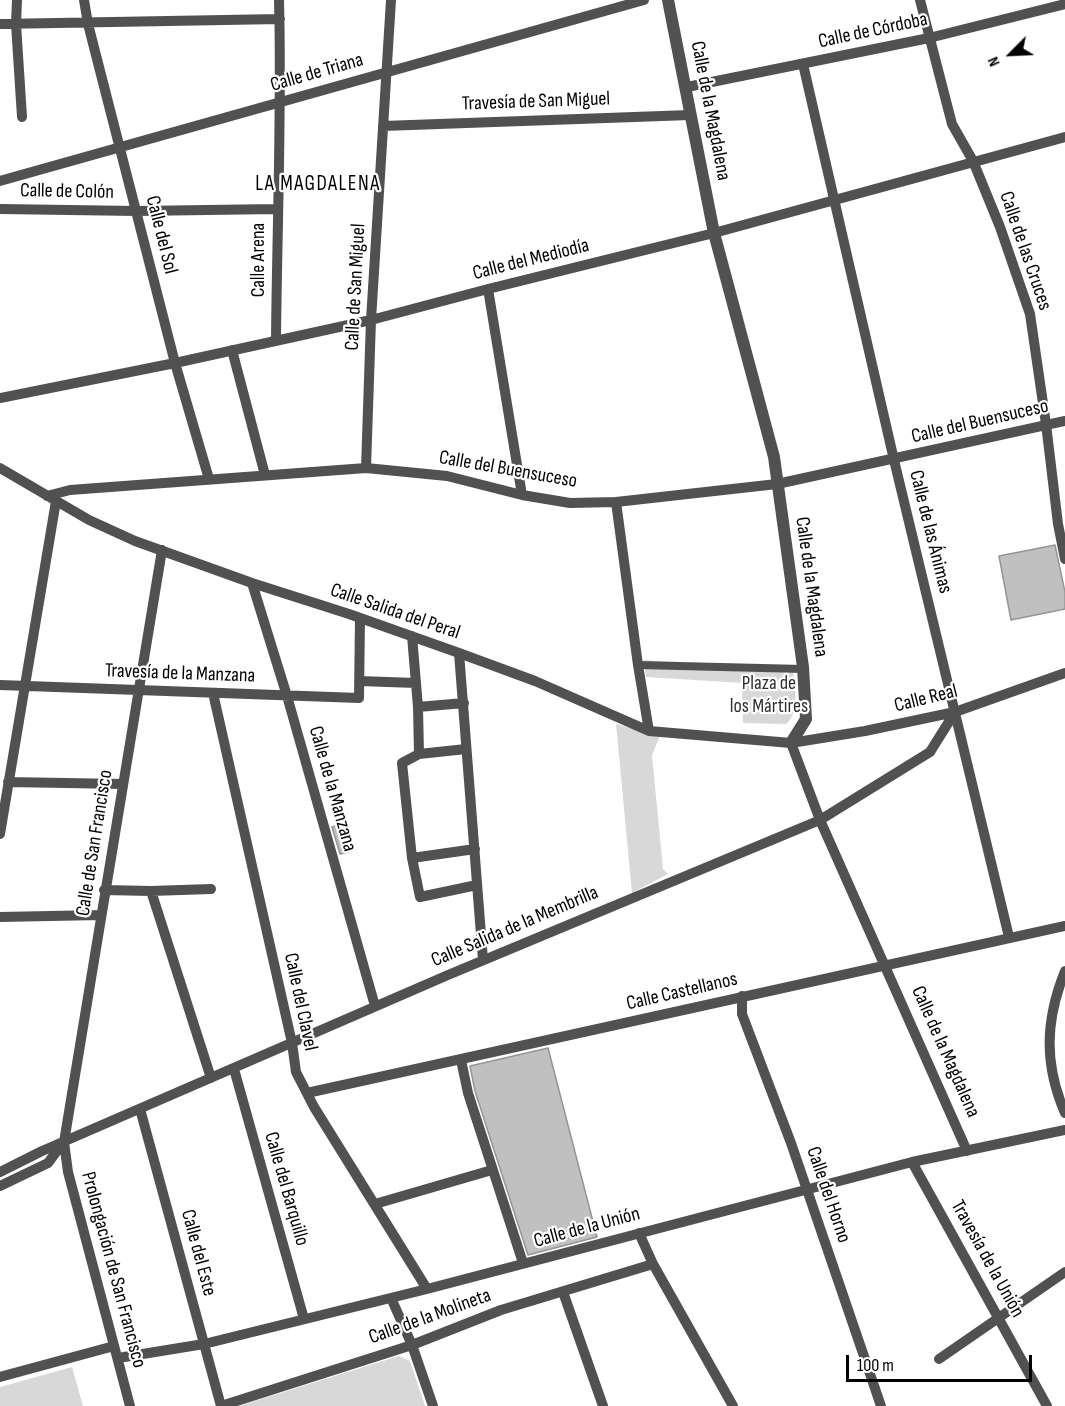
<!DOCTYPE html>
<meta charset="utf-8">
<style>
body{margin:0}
#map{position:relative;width:1065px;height:1406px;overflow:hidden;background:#fff;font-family:"Sofia Sans Condensed",sans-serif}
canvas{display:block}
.north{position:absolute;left:981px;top:24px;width:60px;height:60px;-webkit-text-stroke:4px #fff;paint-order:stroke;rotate:246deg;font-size:16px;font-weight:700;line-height:24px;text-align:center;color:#000}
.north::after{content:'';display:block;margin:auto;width:21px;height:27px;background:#000;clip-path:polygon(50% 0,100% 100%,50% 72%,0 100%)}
.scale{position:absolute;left:846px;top:1355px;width:186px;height:27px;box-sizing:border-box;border:3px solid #000;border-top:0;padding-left:8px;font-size:18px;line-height:21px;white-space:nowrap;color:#000;-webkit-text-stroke:4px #fff;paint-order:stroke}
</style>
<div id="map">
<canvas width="1065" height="1406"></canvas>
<div class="north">N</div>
<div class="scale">100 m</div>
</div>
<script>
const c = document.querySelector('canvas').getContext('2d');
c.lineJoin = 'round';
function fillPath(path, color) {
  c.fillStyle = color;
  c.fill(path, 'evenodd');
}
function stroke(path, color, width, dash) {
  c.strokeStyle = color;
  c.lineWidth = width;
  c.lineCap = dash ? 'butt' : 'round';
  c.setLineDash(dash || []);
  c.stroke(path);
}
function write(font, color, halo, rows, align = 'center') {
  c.font = font + ' "Sofia Sans Condensed",sans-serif';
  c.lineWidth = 4.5;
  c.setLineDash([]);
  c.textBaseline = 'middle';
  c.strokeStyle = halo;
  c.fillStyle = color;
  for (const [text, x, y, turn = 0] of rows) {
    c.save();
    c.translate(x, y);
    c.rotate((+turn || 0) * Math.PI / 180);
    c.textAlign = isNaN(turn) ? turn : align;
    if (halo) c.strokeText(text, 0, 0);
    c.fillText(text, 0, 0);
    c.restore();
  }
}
fillPath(new Path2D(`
 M644,660L793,671C795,688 800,712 786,724L743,723L742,683L646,677Z
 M616,724L660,736L652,755L663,869L668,874L632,893Z
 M399,1356L410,1361L425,1406H239Z
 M72,1367L83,1406H0V1387Z`), '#d8d8d8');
const building = new Path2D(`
 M1055,545L1065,592V609L1011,620L999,556Z
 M342,824L349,852L340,854L332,827Z
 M548,1048L597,1237L528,1255L475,1091L470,1066Z`);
fillPath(building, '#c0c0c0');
stroke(building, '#959595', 1.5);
stroke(new Path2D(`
 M638,665L803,669`), '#515151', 8);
stroke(new Path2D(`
 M17,0L16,24L22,117
 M84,0L88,24L175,363L209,479
 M920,0L952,124L973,161L1000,227L1030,314L1046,424L1058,524L1065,559
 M0,24L280,19
 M803,64L894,460L1009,937
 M687,87L929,38L1065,4
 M383,126L690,115
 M0,181L644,0
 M0,209L137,211L277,209
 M488,289L522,495
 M276,340C277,227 282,113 279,0
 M232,350L265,475
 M0,398L175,363L371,320L488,289L714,233L1065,137
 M0,468L89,520L135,541L252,583L349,614L459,653L535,681L649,731L791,743L865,731L955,712L1065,673
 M366,468L371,320L391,0
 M47,496L70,490L366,468L447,476L522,495L570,503L616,502L777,484L1065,421
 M616,502L638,665L649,731
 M252,583L287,696L375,1006
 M412,636L418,707L419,754L466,749
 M459,653L483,960
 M359,681L416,683
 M0,685L359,698L360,618
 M213,693L292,1043L296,1072L314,1107L427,1289
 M418,707L464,703
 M791,743L820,820L967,1151
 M419,754L402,763L412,858L420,897L477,885
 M8,782L123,784
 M0,834L56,501
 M412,858L475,849
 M104,890L151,891L211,889
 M151,891L211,1078
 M0,917L101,915
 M1065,971C1045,1021 1044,1064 1065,1113
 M742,996V1014L791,1143L881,1406
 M461,1060L468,1093L523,1263
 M234,1069L304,1319
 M307,1093L1065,926
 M140,1109L221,1406
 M912,1162L1047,1406
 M0,1172L42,1151L448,975L820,820L930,752L955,712
 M0,1186L48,1163L62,1144
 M375,1204L492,1170
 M639,1233L653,1264L733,1406
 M563,1292L603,1406
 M391,1298L412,1345L433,1406
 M118,1358L204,1344L427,1289L912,1162L1065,1130
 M939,1359L1065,1272
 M0,1377L114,1346
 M130,1406L68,1172L64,1142L162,550
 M221,1406L412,1345L501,1310L653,1264`), '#515151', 10);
stroke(new Path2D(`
 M668,0L714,233L774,457L803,667L806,719L791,743`), '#515151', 12);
write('20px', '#000', '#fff', [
 ["Calle de Córdoba",873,31,-12],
 ["Calle de Triana",317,73,-16],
 ["Travesía de San Miguel",536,102,-2],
 ["Calle de la Magdalena",710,111,79],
 ["Calle de Colón",67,192,1],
 ["Calle del Sol",161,235,76],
 ["Calle de las Cruces",1025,251,71],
 ["Calle Arena",259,260,-90],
 ["Calle del Mediodía",531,260,-14],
 ["Calle de San Miguel",356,287,-87],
 ["Calle del Buensuceso",980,422,-13],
 ["Calle del Buensuceso",508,470,10],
 ["Calle de las Ánimas",930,532,76],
 ["Calle de la Magdalena",811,587,82],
 ["Calle Salida del Peral",395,612,19],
 ["Travesía de la Manzana",180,674,2],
 ["Calle Real",926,699,-14],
 ["Calle de la Manzana",332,789,74],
 ["Calle de San Francisco",95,843,-81],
 ["Calle Salida de la Membrilla",515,927,-23],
 ["Calle Castellanos",682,992,-13],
 ["Calle del Clavel",300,1002,78],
 ["Calle de la Magdalena",945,1052,66],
 ["Calle del Barquillo",286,1189,74],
 ["Calle del Horno",828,1195,71],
 ["Calle de la Unión",587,1228,-15],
 ["Calle del Este",198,1253,75],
 ["Travesía de la Unión",987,1259,61],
 ["Prolongación de San Francisco",113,1270,75],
 ["Calle de la Molineta",430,1317,-20]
]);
write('20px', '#2f2f2f', '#fff', [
 ["Plaza de",769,684],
 ["los Mártires",769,707]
]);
c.letterSpacing = '1.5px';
write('21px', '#000', '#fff', [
 ["LA MAGDALENA",318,185]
]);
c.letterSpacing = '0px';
</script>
